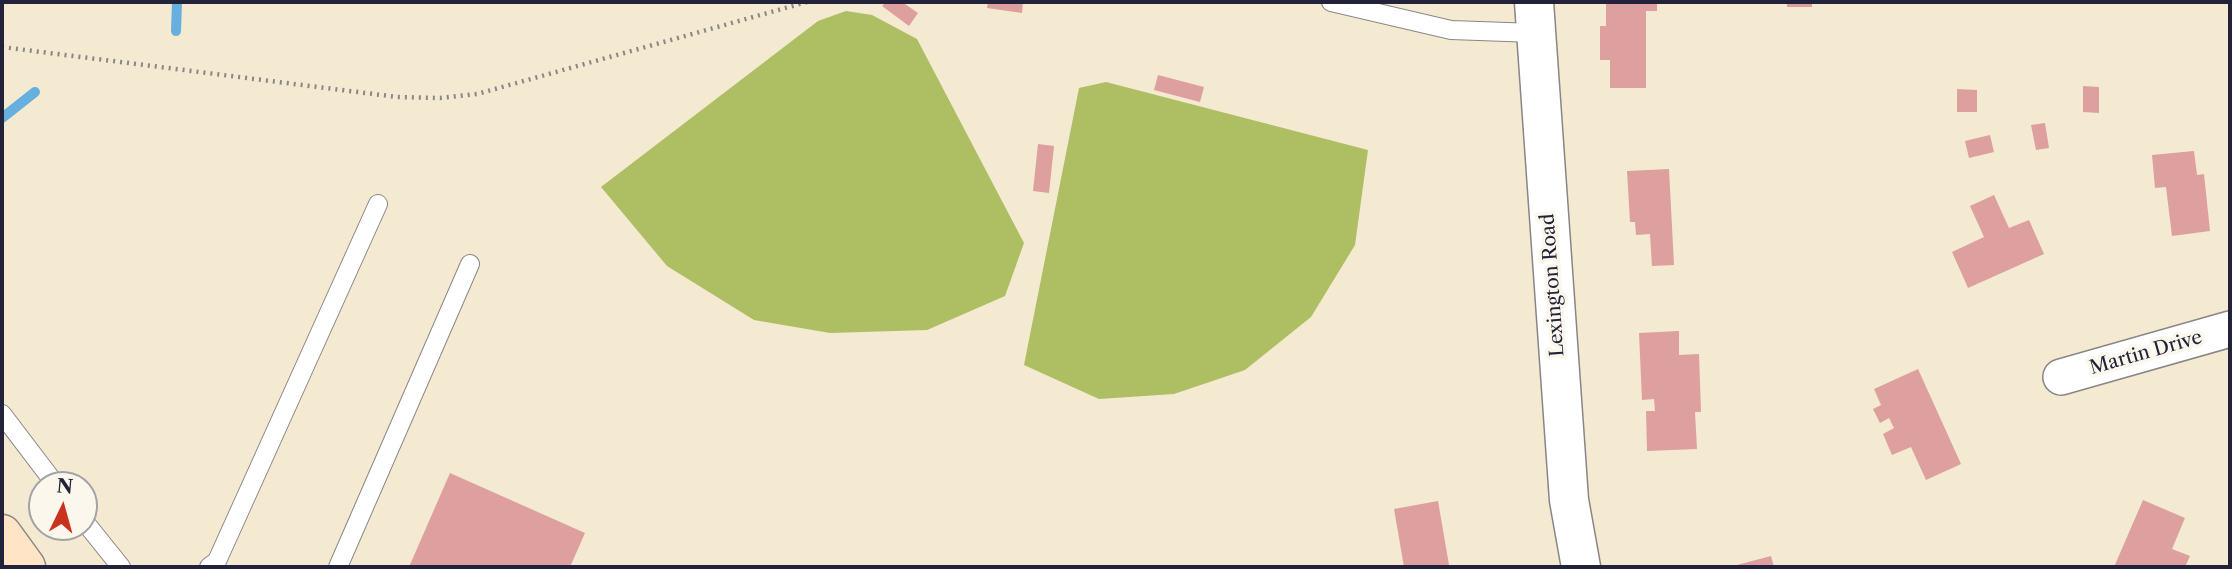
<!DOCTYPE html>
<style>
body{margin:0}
#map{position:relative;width:2232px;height:569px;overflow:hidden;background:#f4e9d1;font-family:"Libre Caslon Text",serif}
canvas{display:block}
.frame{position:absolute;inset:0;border:4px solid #22223b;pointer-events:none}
.north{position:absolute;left:28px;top:471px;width:70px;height:70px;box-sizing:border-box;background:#fbf7ec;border:2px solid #a4a2a5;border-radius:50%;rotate:5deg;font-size:19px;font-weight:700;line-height:28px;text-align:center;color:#22223b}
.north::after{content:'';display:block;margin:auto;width:24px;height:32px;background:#c8321e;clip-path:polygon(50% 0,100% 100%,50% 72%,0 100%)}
</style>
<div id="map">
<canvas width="2232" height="569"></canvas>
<div class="frame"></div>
<div class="north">N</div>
</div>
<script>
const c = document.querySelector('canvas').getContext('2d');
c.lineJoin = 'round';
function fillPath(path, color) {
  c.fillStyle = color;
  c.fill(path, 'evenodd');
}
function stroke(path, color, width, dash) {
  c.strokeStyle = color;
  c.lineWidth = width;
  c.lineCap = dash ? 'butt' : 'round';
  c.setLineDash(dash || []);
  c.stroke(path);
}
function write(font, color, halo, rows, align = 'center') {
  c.font = font + ' "Libre Caslon Text",serif';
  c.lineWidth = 7;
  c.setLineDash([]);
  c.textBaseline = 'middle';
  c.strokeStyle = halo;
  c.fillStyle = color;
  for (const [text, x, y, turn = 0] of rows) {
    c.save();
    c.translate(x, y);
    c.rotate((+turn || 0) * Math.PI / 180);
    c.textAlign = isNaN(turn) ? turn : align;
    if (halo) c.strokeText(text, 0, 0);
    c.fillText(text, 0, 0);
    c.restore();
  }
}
fillPath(new Path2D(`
 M846,11L872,15L917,39L1024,243L1005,296L927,330L830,333L754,320L667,266L601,187L818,21Z
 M1106,82L1368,150L1355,245L1311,317L1245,370L1174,394L1099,399L1024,365L1079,88Z`), '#aebe62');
stroke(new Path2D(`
 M176,31L177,2
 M2,118L35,92`), '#66afde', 10);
fillPath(new Path2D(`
 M886,2H902L918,13L909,26L882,6Z
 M988,2H1023L1022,13L987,8Z
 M1606,2H1657V11H1646V88H1610V60H1600V26H1606Z
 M1787,2H1812V7H1787Z
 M1158,75L1204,87L1200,102L1154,90Z
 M2083,86L2099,87V113L2083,112Z
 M1957,89L1977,90V112H1957Z
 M2045,123L2049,148L2036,150L2031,125Z
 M1990,135L1994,152L1969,158L1965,141Z
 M1038,144L1054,146L1049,193L1033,191Z
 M2194,151L2197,175L2204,174L2210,231L2172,236L2166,187L2155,188L2152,155Z
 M1669,169L1674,265L1652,266L1650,234L1636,235L1635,222H1630L1627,171Z
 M1994,195L2009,228L2029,220L2044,254L1968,288L1952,252L1984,237L1970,206Z
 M1679,331V355L1699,354L1701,412H1695L1697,449L1647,451L1646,411H1655L1654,399L1642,400L1639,333Z
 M1918,369L1961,464L1926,480L1911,447L1892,455L1883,434L1894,428L1889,418L1880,423L1873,409L1881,405L1874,389Z
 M450,473L585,533L570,567H409Z
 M2143,500L2185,518L2172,549L2190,556L2185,567H2114Z
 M1438,501L1449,565L1404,567L1394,509Z
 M1771,556L1774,567H1733V566Z`), '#dda09e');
const service = new Path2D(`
 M1331,2L1451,30L1535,33
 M2,414L56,485
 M84,521L121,567
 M209,567L217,561L378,204
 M338,567L470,264`);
const minor = new Path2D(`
 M2061,377L2230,329`);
const tertiary = new Path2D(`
 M1534,2L1569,500L1581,567`);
const secondary = new Path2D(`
 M2,534L26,567`);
stroke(service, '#8b8686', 20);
stroke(minor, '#8b8686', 38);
stroke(tertiary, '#8b8686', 41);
stroke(secondary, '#8b8686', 41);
stroke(new Path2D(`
 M2,47L397,97L440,98L477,94L807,2`), '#8b8686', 4.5, [2, 5]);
stroke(service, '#fff', 18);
stroke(minor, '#fff', 35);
stroke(tertiary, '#fff', 38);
stroke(secondary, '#ffe4c6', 38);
write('19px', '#22223b', '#fbf7ec', [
 ["Lexington Road",1553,285,-94],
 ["Martin Drive",2146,353,-16]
]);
</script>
